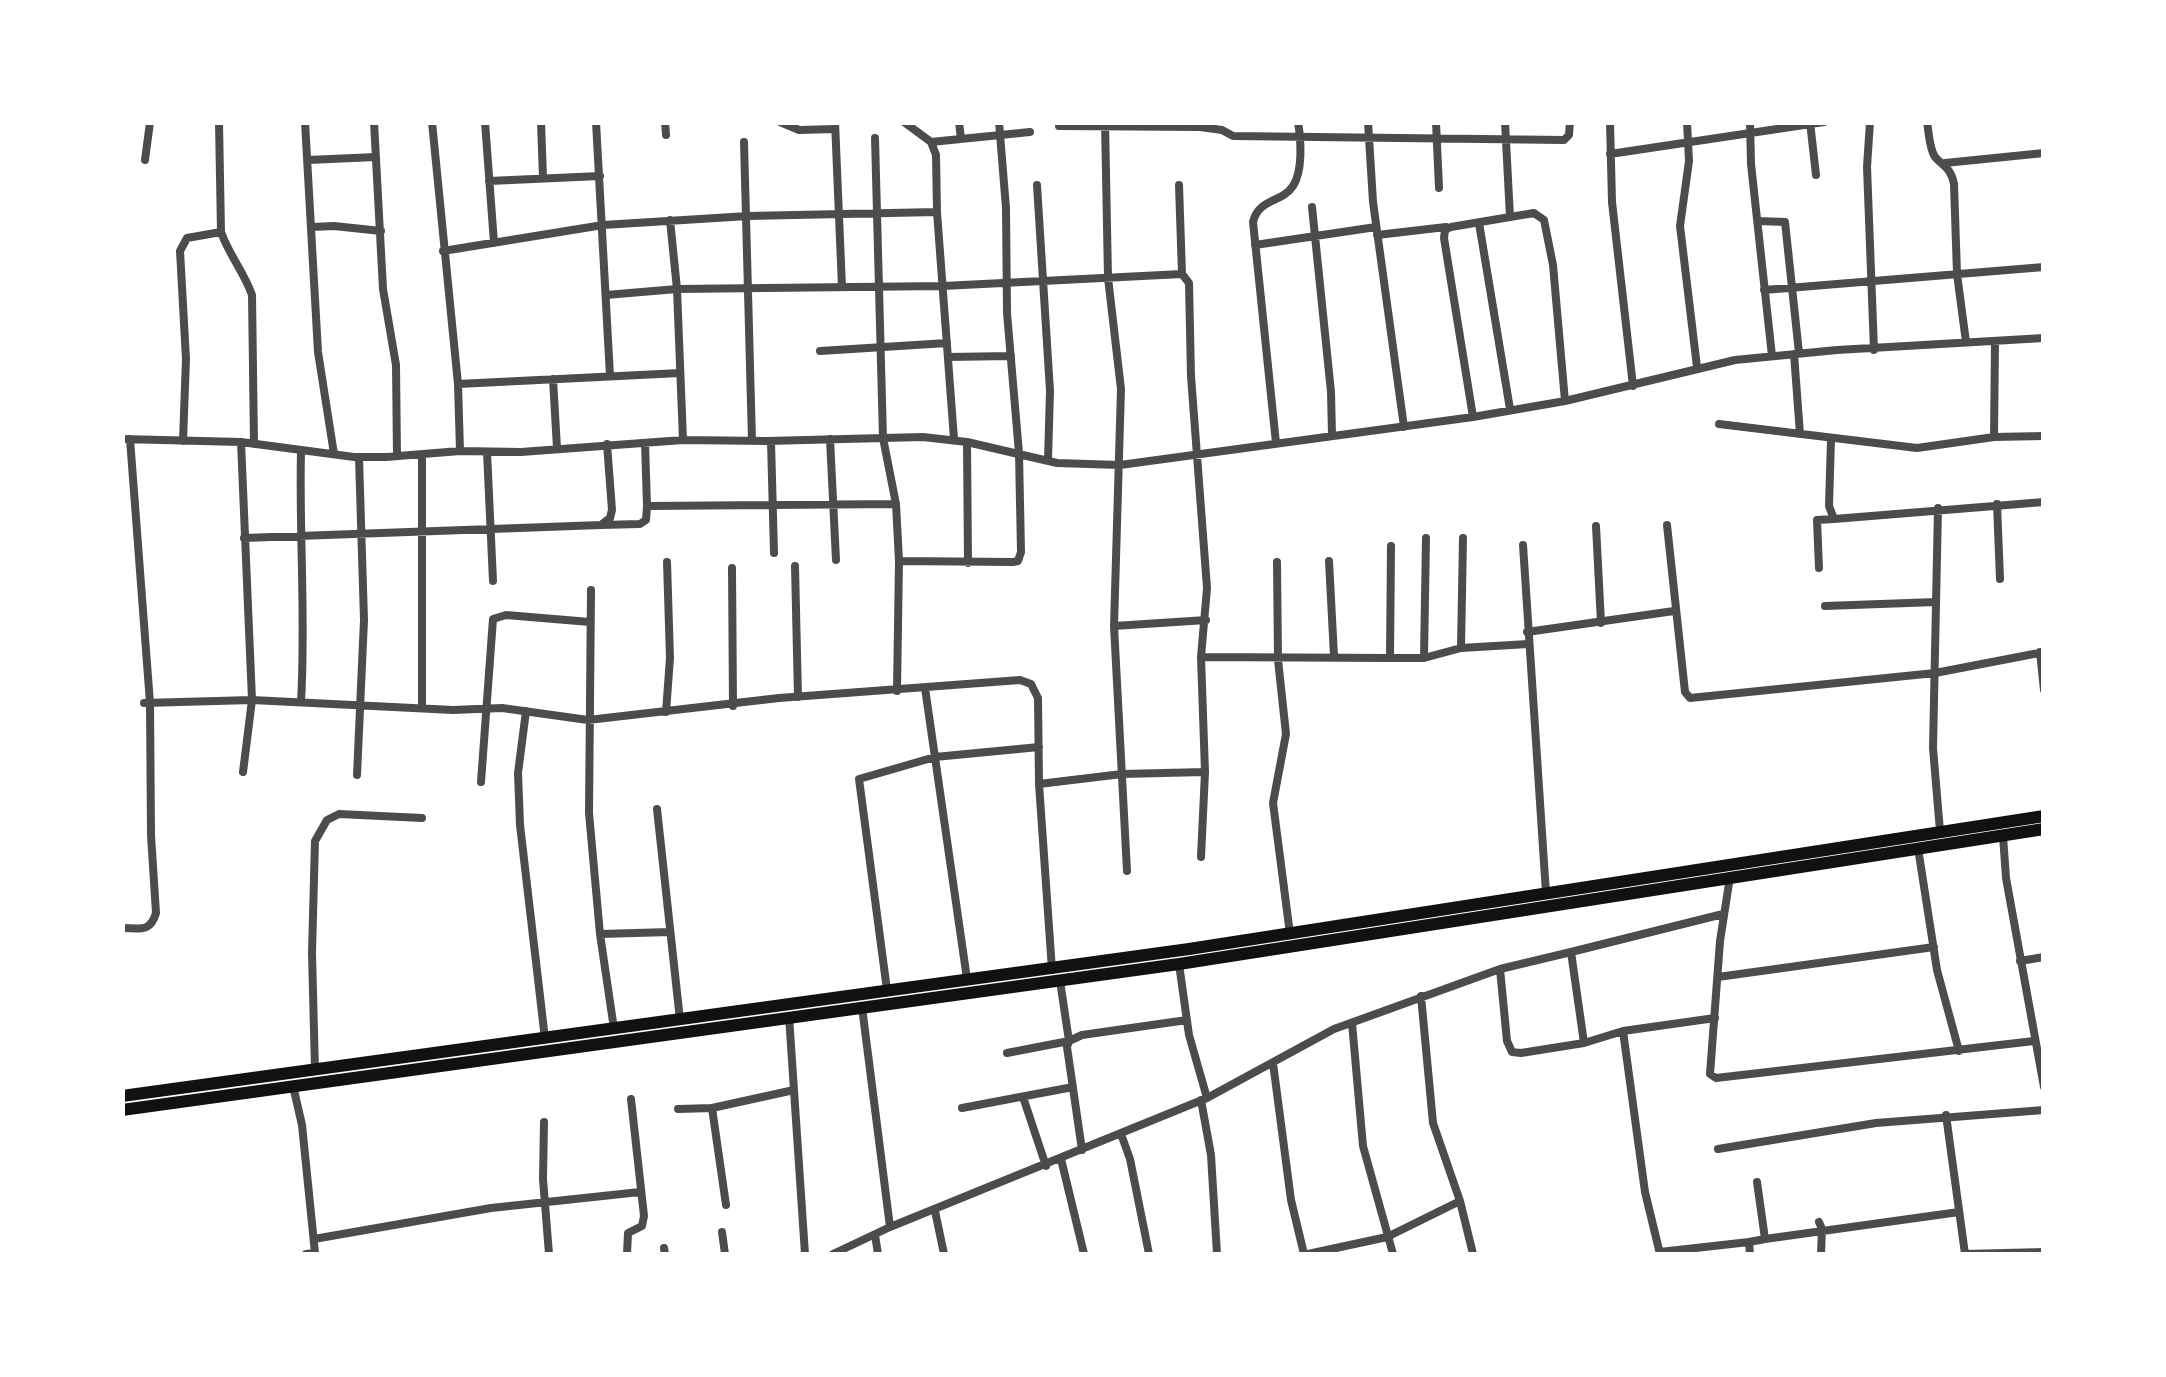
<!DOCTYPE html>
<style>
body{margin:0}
#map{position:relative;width:2166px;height:1377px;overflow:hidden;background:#fff;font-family:Helvetica,sans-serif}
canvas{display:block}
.frame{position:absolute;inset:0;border:125px solid #fff;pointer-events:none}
</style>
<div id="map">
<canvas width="2166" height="1377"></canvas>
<div class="frame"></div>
</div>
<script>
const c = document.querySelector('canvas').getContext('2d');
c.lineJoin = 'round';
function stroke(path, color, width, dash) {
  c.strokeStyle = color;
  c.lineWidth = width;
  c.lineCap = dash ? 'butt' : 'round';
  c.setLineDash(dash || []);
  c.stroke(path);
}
stroke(new Path2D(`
 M219,122L221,232C229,255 244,272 252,295L254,444
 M305,122L318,352L334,454
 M374,122L383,289L396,365L397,456
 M432,122L458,384L460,451
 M485,122L494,243
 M541,122L543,178
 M596,122L610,376
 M665,122L666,135
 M780,122L799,130L835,129
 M835,122L842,287
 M904,122L931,142L936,155L937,212L954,439
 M959,122L961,139
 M1105,122L1108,278L1121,389L1114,626L1127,871
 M1368,122L1373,202L1404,427
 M1436,122L1439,188
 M1505,122L1510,217L1534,213L1544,220L1553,265L1565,401
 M1610,122L1612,202L1633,386
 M1687,122L1689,161L1680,226L1697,367
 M1750,122L1751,164L1772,356
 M1810,122L1816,175
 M1870,122L1867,167L1874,350
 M1927,122C1929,133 1929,148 1935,157C1944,167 1951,168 1954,184L1957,274L1966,342
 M1059,126L1200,127L1222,130L1233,136L1564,140L1569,135L1570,122
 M875,138L883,438L896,504L899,561L897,691
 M744,142L752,441
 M931,142L1030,132
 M1610,154L1824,122
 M145,160L150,122
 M308,160L376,157
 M1945,163L2044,153
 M489,181L600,176
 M1037,185L1050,391L1048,460
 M1179,185L1182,274L1189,283L1191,376L1207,588L1201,657L1205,772L1201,857
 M1312,207L1331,392L1332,435
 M670,220L677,289L683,440
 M1758,221L1785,222L1799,353
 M1479,223L1510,409
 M312,227L334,226L381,231
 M1377,235L1446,227
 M1255,245L1376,227
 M443,251L603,225L748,216L937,212
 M1764,290L2044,267
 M606,295L677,289L943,286L1182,274
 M820,351L947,343
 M1794,354L1800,434
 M948,357L1011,356
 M553,379L557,448
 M458,384L680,373
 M1473,417L1444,238L1445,230L1451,227L1510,217
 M1719,424L1917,448L1994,437L2044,436
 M1994,437L1995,342
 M122,439L241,442L354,457H386L460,451L521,452L683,440L767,441L923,437L967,442L1057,463L1120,465L1473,417L1565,401L1735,360L1837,350L2044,338
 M830,439L836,560
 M1831,439L1829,506L1834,519L2044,502
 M183,441L186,359L180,251L187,238L221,232
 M771,441L774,553
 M241,442L252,700L243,772
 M967,442L968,563
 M645,443L647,506
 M1276,443L1253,222C1259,198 1282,203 1293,186C1303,171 1301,140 1298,122
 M301,451C299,535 306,619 301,702
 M487,452L493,581
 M1997,504L2000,579
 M1938,508L1933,748L1940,831
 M601,525L640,524L646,520L647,506L896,504
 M1667,525L1685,692L1690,698L1935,673L2044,652
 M1596,526L1601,623
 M244,538L601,525L610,518L612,510L607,444
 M1523,545L1546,893
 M1391,546L1390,658H1424L1461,648L1528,644
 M899,561L1013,562L1018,561L1021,552L1019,453L1007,313L1006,208L999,122
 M1329,561L1334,656
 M1277,562L1278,660L1286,734L1273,803L1290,934
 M795,566L798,697
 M732,568L733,706
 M1819,568L1817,520L1834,519
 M591,590L589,813L600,934L614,1029
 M1825,606L1936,602
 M1114,626L1206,620
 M1527,632L1674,611
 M1461,648L1463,538
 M2040,652L2044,690
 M1201,657L1390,658
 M1424,658L1426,538
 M925,688L967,979
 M144,703L252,700L453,710L502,708L588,720L779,698L1020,680L1031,684L1038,698L1039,784L1052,970
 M422,708V456
 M526,711L518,773L520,825L545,1039
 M666,712L670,658L667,562
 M357,775L364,620L359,457
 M481,782L493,619L506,615L590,622
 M1039,784L1122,774L1205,772
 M657,809L680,1020
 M2003,836L2006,878L2044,1087
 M1918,848L1937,970L1959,1051
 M1730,877L1720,941L1710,1074L1716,1078L2034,1041
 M122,928C140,928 150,933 156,913L151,835L150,703L130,439
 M600,934L670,932
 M2020,961L2044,957
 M1179,964L1189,1035L1207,1098
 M1500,969L1507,1041L1512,1052L1521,1053L1584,1043
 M1718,977L1934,947
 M887,990L859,779L935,757L1039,747
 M1421,996L1433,1123L1460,1201L1473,1254
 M862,1007L890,1227
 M789,1016L805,1254
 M1715,1018L1623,1031L1584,1043L1571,952L1723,914
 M1352,1023L1363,1146L1393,1254
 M1623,1031L1645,1192L1660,1254
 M1007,1053L1069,1041L1060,981
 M1273,1063L1291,1200L1304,1254
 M315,1070L312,953L315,841L327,820L339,814L422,818
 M293,1086L302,1125L315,1253L306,1254
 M1023,1097L1046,1166
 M1201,1100L1211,1155L1217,1254
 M962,1108L1073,1087
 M678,1109L712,1108
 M1946,1115L1965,1254
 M544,1122L543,1179L549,1254
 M1121,1134L1130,1159L1149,1254
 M1718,1149L1876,1123L2044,1110
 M1082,1150L1067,1047L1069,1041L1082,1035L1187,1020
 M1061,1159L1084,1254
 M1757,1182L1765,1239
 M726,1205L712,1108L794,1090
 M935,1211L944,1254
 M1819,1222L1822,1229L1821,1254
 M722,1232L725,1254
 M875,1235L878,1254
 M314,1239L491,1208L640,1192
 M664,1248L665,1254
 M1660,1252L1749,1242
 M627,1254L628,1233L642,1226L644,1216L631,1099
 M833,1254L890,1227L1207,1098L1334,1029L1500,969L1571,952
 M1308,1254L1387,1237L1460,1201
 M1750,1254L1749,1242L1765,1239L1959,1212
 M1965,1254L2044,1252`), '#4c4c4c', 8);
stroke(new Path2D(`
 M122,1096L1189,949L2044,816
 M122,1110L1179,964L2044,829`), '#111', 12);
</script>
